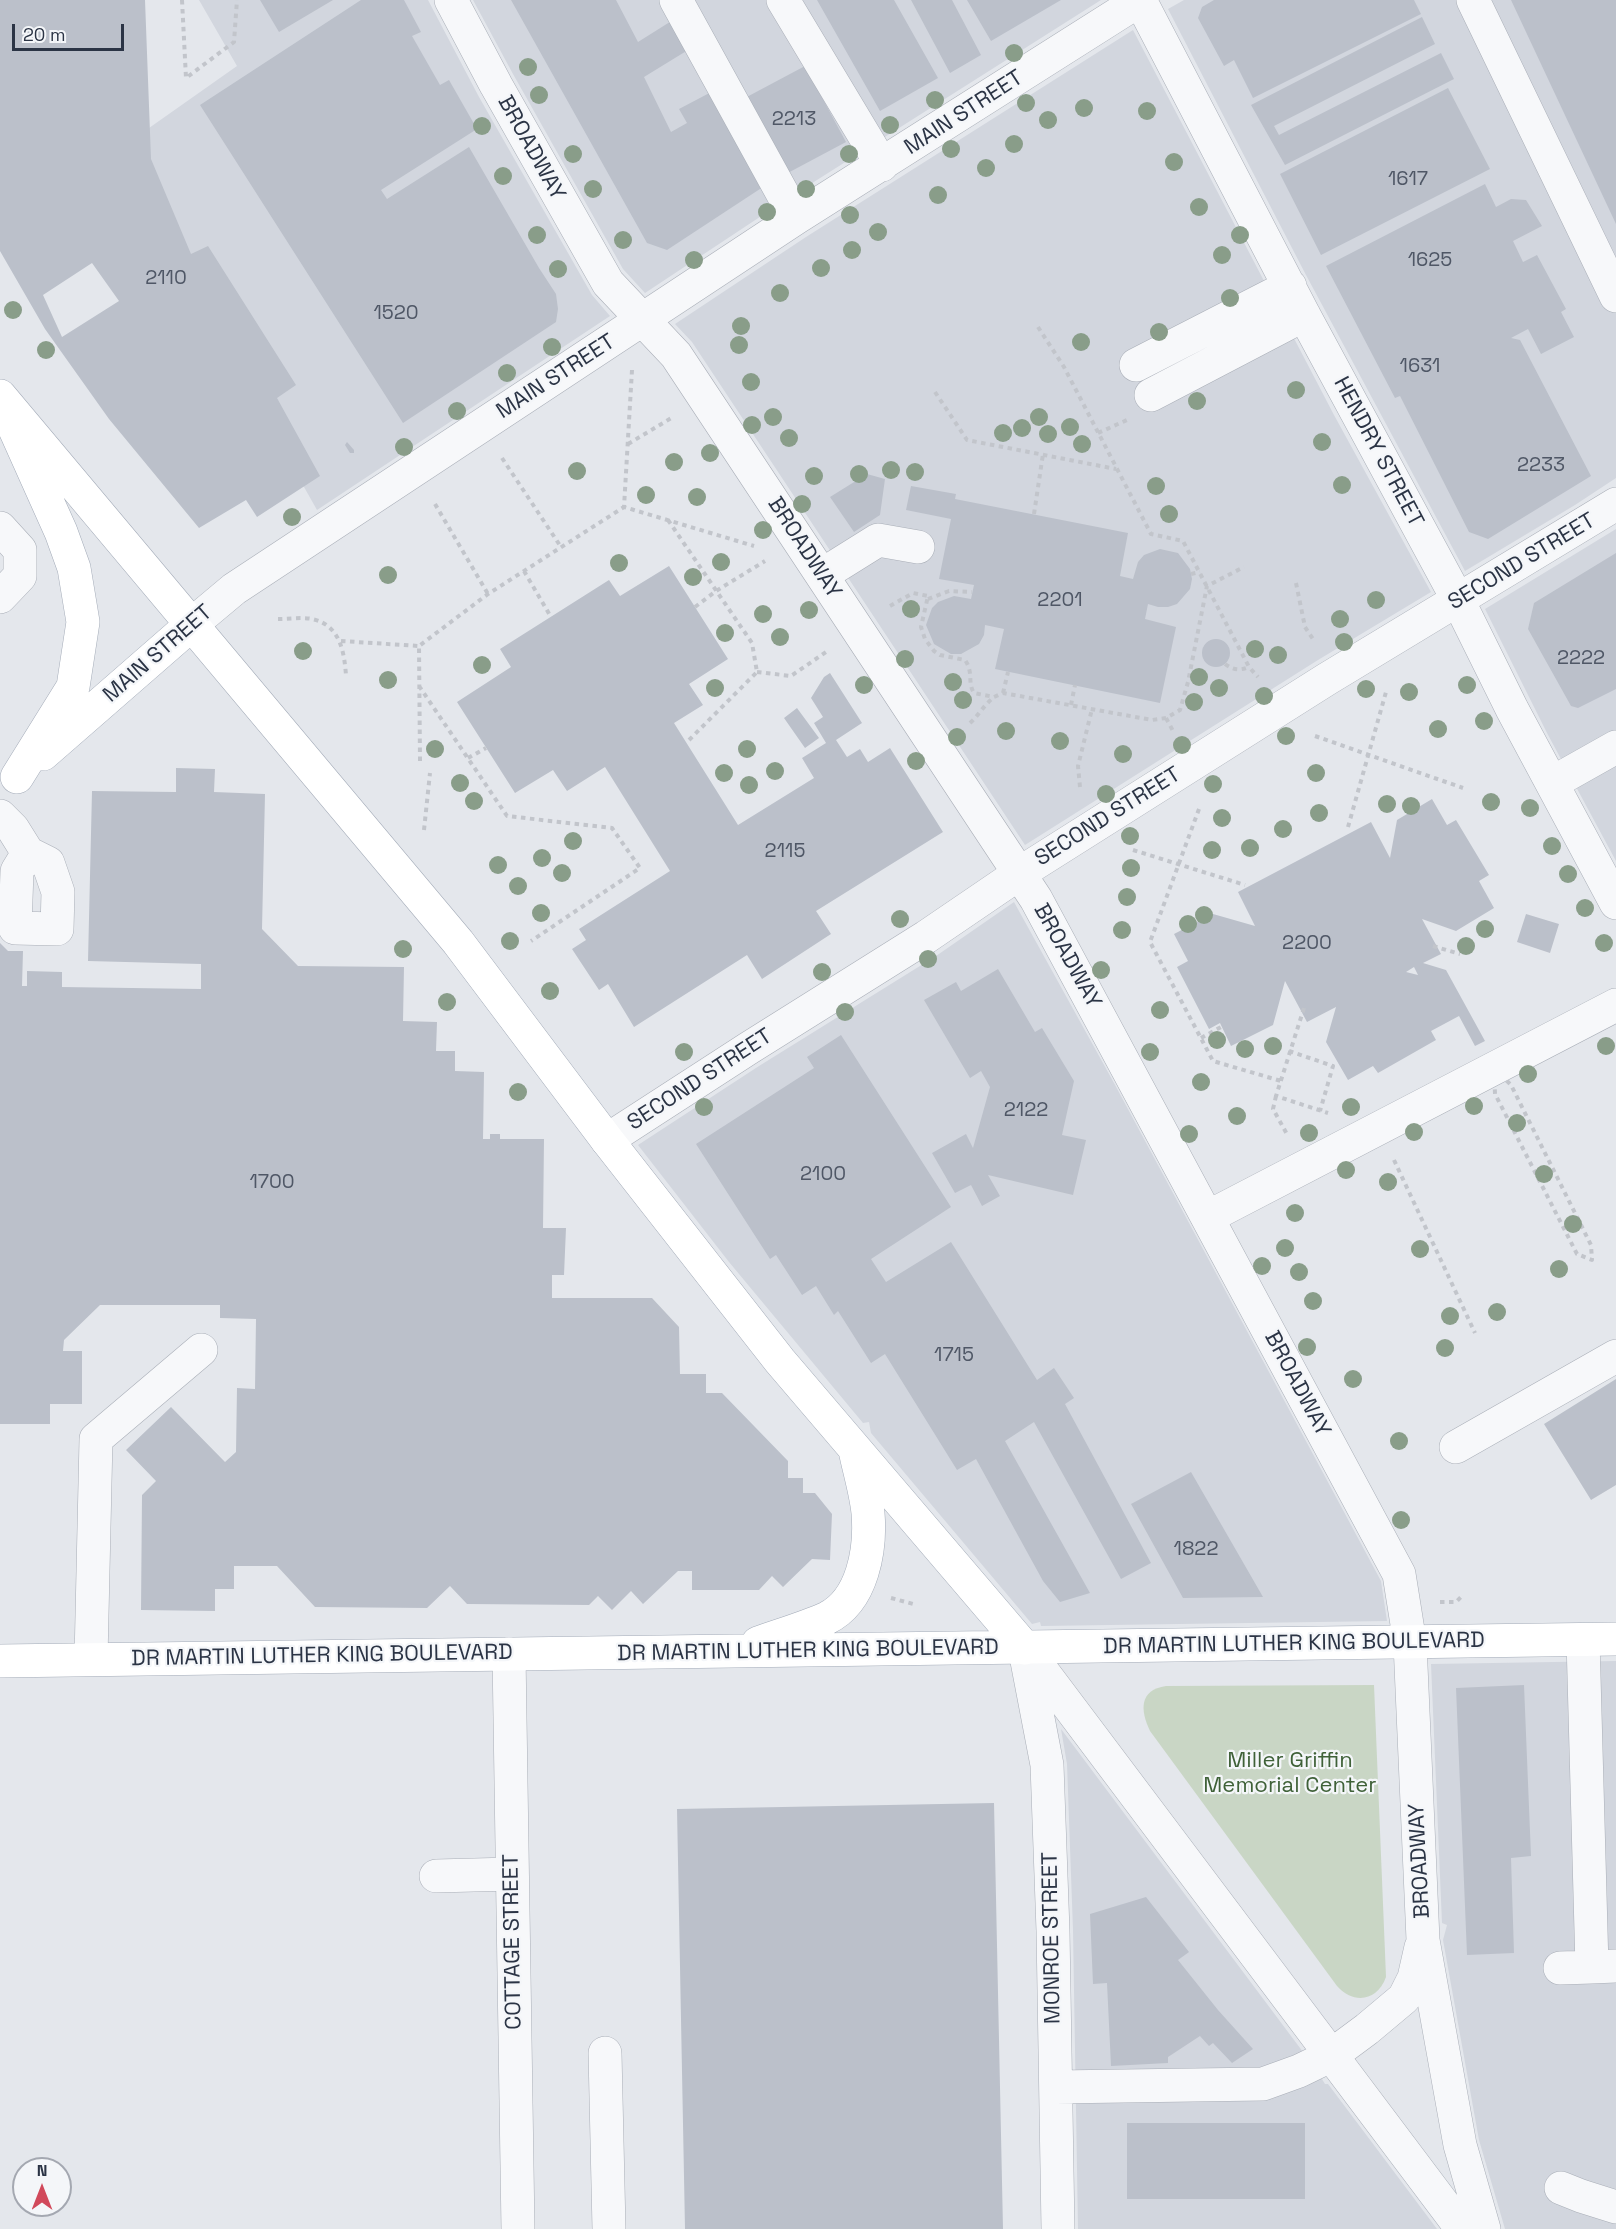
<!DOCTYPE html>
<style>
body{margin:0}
#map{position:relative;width:1616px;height:2229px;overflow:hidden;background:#e4e7ec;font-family:"Space Grotesk",sans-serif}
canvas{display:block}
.north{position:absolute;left:12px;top:2157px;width:60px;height:60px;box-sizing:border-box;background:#f4f6f9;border:2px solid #a4a8b1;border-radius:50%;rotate:0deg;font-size:16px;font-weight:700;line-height:24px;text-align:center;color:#2b3445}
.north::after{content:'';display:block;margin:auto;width:21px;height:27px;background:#d1495b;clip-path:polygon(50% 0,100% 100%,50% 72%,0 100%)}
.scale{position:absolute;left:12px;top:24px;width:112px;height:27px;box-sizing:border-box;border:3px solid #2b3445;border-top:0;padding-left:8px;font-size:18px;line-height:21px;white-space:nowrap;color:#2b3445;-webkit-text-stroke:4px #f4f6f9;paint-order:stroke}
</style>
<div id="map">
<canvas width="1616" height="2229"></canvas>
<div class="north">N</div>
<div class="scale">20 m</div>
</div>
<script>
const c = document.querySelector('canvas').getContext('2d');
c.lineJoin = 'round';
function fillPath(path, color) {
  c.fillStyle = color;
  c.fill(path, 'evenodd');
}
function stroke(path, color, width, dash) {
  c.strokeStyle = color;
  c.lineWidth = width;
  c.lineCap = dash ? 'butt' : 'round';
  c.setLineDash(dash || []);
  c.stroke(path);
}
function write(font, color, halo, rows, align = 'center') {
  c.font = font + ' "Space Grotesk",sans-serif';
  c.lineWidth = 4.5;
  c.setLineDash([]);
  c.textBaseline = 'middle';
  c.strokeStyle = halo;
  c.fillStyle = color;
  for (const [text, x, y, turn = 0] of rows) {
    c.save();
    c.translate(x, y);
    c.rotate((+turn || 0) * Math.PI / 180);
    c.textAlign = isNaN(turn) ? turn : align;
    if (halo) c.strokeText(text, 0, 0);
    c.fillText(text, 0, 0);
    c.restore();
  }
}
fillPath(new Path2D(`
 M199,0H428L479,97L592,295L610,316L317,510L115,152L237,66Z
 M473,0H1101L787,199L645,293L623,269L513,74Z
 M1184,0H1616V478L1575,505L1465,571L1306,275L1168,9Z
 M1133,30L1334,415L1431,592L1318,660L1025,845L692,342L675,324L806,237Z
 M1616,529V861L1547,733L1485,609Z
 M1014,902L1114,1083L1381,1581L1387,1621L1041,1626L1040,1622L1032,1624L871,1433L869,1422L863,1423L729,1262L638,1145L759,1066L936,956Z
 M1616,1661V2229H1505L1479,2140L1443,1940L1447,1925L1442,1923L1431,1664Z
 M1061,1729L1315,2068L1325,2084H1328L1437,2229H1078L1073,1930L1067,1764Z`), '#d2d6de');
fillPath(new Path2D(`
 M1374,1685L1386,1977C1377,2002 1353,2004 1337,1986L1150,1731C1140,1710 1139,1690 1166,1686Z`), '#c9d6c5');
fillPath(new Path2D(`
 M0,0H145L151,159L191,254L208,246L296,385L277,398L320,476L257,517L246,500L199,528L109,419L45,329L0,251ZM92,263L119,301L62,337L43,295Z
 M260,0H333L279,32Z
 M361,0H404L421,32L412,36L440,85L449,80L477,129L381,190L387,199L469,147L539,268L556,294L558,309L556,322L403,423L200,105Z
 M511,0H616L638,42L673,20L688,50L644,77L671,132L687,123L679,109L717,89L766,185L667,250L647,243Z
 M817,0H894L938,78L880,111Z
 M911,0H952L981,55L950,73Z
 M967,0H1061L991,41Z
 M1214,0H1414L1421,14L1253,98L1234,60L1224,66L1198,18L1202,7Z
 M1511,0H1616V224Z
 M1422,17L1435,44L1274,126L1279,135L1441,53L1454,79L1285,165L1251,105Z
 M805,66L846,142L784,175L743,99Z
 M1448,88L1490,169L1321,255L1280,174Z
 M1485,184L1496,207L1511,199L1526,200L1542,226L1513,241L1523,262L1537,255L1566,309L1561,312L1574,337L1541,354L1528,329L1511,338L1520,340L1591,476L1488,539L1469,532L1400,396L1395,398L1326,266Z
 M347,442L354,450V453H350L345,445Z
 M867,474L885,479L880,515L854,532L830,497Z
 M911,486L956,494L955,499L1128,533L1120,576L1133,579L1138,562L1144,555L1160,549L1178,553L1190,569L1192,579L1190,589L1177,604L1168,607H1158L1148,604L1145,619L1176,627L1160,703L995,669L1004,629L985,625L984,635L979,644L961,654H951L934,644L926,625L932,608L938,602L954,596L971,599L974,585L939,579L951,519L906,510Z
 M1616,553V689L1578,708L1571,706L1528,629L1534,603Z
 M669,566L728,659L689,684L703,705L674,723L738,825L814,778L802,758L826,743L814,723L823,717L811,698L824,677L830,673L862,723L836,740L847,757L860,749L868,762L890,748L943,832L816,911L831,934L762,979L747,955L634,1027L608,984L599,990L572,949L586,940L579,929L670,871L605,767L567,791L553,770L515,793L457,702L511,667L500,649L609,580L620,596Z
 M1202 653a14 14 0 1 1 28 0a14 14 0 1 1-28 0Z
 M797,708L819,738L805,748L784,718Z
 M176,768L215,769L214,792L265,794L262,929L298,966L404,967L403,1021L437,1022L436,1051H455V1071L484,1072L483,1139H490V1134H500V1139H544L543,1228H566L564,1275H552V1298H652L679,1327L680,1374H706V1393H722L788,1461V1478H803V1493H815L832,1514L830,1560L812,1559L783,1587L772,1576L759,1590H692V1571H678L643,1604L631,1591L612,1610L598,1596L589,1605L467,1604L450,1586L427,1608L315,1607L277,1566H234V1589H215V1611L141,1610L142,1495L156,1481L126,1450L171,1407L225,1462L236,1452L237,1388L255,1389L256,1319L220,1318V1305H100L64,1340L63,1351H82V1404H50V1424H0V943L8,951H23L22,986H27V971L62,972V987L201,989V964L88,961L92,791L176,792Z
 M1432,799L1447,825L1456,820L1489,875L1479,881L1494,908L1456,931L1422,919L1441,954L1423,963L1446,970L1485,1041L1475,1046L1459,1016L1431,1031L1436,1040L1378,1073L1373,1066L1348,1080L1326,1042L1336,1007L1307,1022L1285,981L1273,1025L1231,1046L1220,1023L1209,1029L1177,967L1188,961L1174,934L1213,914L1255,926L1238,892L1371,822L1390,858L1397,820ZM1414,967L1418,975L1406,972Z
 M1526,914L1559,924L1550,953L1517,942Z
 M998,969L1035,1032L1042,1028L1074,1081L1062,1135L1086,1140L1073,1195L988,1175L1000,1196L982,1206L971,1185L955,1193L932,1153L966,1134L973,1148L990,1087L981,1071L970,1078L924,1000L956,982L961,991Z
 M841,1035L951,1207L871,1259L886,1282L951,1242L1037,1380L1054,1368L1074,1398L1065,1404L1151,1563L1121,1579L1034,1422L1005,1441L1090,1593L1060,1602L1043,1581L976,1459L957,1470L885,1354L871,1363L838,1311L834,1315L816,1286L802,1295L776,1255L770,1259L696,1144L814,1068L807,1057Z
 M1616,1379V1485L1591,1500L1544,1424Z
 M1191,1472L1263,1597L1183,1598L1131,1504Z
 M1524,1685L1531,1856L1511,1858L1514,1953L1467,1955L1456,1688Z
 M994,1803L1003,2229H685L677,1809Z
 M1146,1897L1189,1952L1178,1960L1218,2010L1253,2049L1232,2063L1213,2043L1209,2046L1200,2036L1168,2057V2063L1111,2066L1107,1983L1093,1984L1090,1914Z
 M1127,2123H1305V2199H1127Z`), '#bbc0ca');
const minor = new Path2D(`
 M451,0L496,85L608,283L676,355L1036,899L1399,1574L1410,1643L1423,1940L1460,2145L1484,2229
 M676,0L796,218
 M783,0L882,165
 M1140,0L1304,315L1458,600L1512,709L1616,903
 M1473,0L1616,296
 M1136,365L1290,286
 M1151,395L1304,315
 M0,528L20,550V576L0,597
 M822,575L878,540L918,547
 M191,625L234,589L796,218L1140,0
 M1552,783L1616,747
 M0,816L13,829L28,853L48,863L58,892L57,929L15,928L17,871L28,853
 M607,1140L749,1048L926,937L1020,873L1327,679L1616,504
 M1208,1217L1616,1005
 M1456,1447L1616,1356
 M1583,1640L1592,1967L1616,1966
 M1025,1648L1462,2229
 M509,1654L518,2229
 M1026,1656L1047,1765L1053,1931L1058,2229
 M91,1659L96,1439L201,1350
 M436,1876L512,1874
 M1560,1968L1592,1967
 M605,2053L609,2229
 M1056,2087L1263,2084L1299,2071L1332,2055L1367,2029L1404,1998L1414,1978L1421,1947
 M1561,2188L1581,2196L1616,2207`);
const major = new Path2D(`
 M0,396L458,942L607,1140L780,1361L1025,1648
 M13,425L61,532L74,568L83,622L73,687L17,777
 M43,754L191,625
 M758,1643C780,1635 805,1628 827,1618C863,1600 871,1549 868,1513C866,1492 859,1470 855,1450
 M0,1661L1616,1639`);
stroke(minor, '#a9aeb7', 34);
stroke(major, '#a3abb8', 34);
stroke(new Path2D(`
 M182,0L186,78L234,42L237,0
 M1038,327L1064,367L1151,534L1183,541L1249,667L1258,677
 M632,370L624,507L754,546
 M935,392L967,440L1116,469
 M1098,433L1127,420
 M628,444L673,417
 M502,458L561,547
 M435,504L488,594
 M1034,514L1043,454
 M668,520L752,643L757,672L686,743
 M524,571L551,617
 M1191,574L1200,572
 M1296,583L1305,627L1315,642
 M928,599L949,591L972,592
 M890,606L913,593L928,596L921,627L925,639L934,651L940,655L965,660C974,673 967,682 974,693L994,697L1003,693L1152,720L1166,718L1180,710L1188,682L1207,586L1244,567
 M695,607L716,591L765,561
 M278,619C289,619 302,617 312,619C340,625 344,651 346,675
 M341,641L419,646
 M1225,664C1233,670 1239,671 1249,667
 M757,672L791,676L826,652
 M419,686L507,816L612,828L640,868L531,941
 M1003,693L1008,672
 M1071,705L1075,685
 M1166,718L1173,731
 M970,723C979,715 984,705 994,697
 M1315,736L1463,788
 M468,758L486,748
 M420,761L419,646L488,594L624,507
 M1080,787L1078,766L1092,709
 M1199,809L1150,942L1213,1061L1281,1081
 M1348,827L1386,692
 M424,830L430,773
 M1133,850L1245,885
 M1433,946L1460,954
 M1304,1008L1276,1096L1328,1113
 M1201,1038L1221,1027
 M1289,1051L1333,1066L1320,1111
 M1494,1068L1511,1085L1591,1245L1592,1260L1577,1254L1495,1094Z
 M1276,1096L1273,1109L1288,1136
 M1394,1160L1475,1333
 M891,1598L917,1605
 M1440,1602H1456L1461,1597`), '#c2c5cb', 4, [4.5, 4.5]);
stroke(minor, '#f7f8fa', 33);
stroke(major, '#fff', 33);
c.fillStyle = '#899d89';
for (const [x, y] of [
 [1014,53],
 [528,67],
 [539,95],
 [935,100],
 [1026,103],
 [1084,108],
 [1147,111],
 [1048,120],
 [890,125],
 [482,126],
 [1014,144],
 [951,149],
 [573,154],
 [849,154],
 [1174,162],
 [986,168],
 [503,176],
 [593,189],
 [806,189],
 [938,195],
 [1199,207],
 [767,212],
 [850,215],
 [878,232],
 [537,235],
 [1240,235],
 [623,240],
 [852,250],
 [1222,255],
 [694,260],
 [821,268],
 [558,269],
 [780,293],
 [1230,298],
 [13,310],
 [741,326],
 [1159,332],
 [1081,342],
 [739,345],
 [552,347],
 [46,350],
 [507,373],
 [751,382],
 [1296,390],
 [1197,401],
 [457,411],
 [773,417],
 [1039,417],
 [752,425],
 [1070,427],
 [1022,428],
 [1003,433],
 [1048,434],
 [789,438],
 [1322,442],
 [1082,444],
 [404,447],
 [710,453],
 [674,462],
 [891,470],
 [577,471],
 [915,472],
 [859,474],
 [814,476],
 [1342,485],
 [1156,486],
 [646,495],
 [697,497],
 [802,504],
 [1169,514],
 [292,517],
 [763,530],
 [721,562],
 [619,563],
 [388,575],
 [693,577],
 [1376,600],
 [911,609],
 [809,610],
 [763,614],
 [1340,619],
 [725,633],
 [780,637],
 [1344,642],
 [1255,649],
 [303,651],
 [1278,655],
 [905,659],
 [482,665],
 [1199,677],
 [388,680],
 [953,682],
 [864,685],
 [1467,685],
 [715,688],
 [1219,688],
 [1366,689],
 [1409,692],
 [1264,696],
 [963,700],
 [1194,702],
 [1484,721],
 [1438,729],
 [1006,731],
 [1286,736],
 [957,737],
 [1060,741],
 [1182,745],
 [435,749],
 [747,749],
 [1123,754],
 [916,761],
 [775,771],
 [724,773],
 [1316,773],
 [460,783],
 [1213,784],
 [749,785],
 [1106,794],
 [474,801],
 [1491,802],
 [1387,804],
 [1411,806],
 [1530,808],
 [1319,813],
 [1222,818],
 [1283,829],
 [1130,836],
 [573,841],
 [1552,846],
 [1250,848],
 [1212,850],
 [542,858],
 [498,865],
 [1131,868],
 [562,873],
 [1568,874],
 [518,886],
 [1127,897],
 [1585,908],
 [541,913],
 [1204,915],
 [900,919],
 [1188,924],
 [1485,929],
 [1122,930],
 [510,941],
 [1604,943],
 [1466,946],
 [403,949],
 [928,959],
 [1101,970],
 [822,972],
 [550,991],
 [447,1002],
 [1160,1010],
 [845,1012],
 [1217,1040],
 [1273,1046],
 [1606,1046],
 [1245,1049],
 [684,1052],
 [1150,1052],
 [1528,1074],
 [1201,1082],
 [518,1092],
 [1474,1106],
 [704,1107],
 [1351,1107],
 [1237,1116],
 [1517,1123],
 [1414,1132],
 [1309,1133],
 [1189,1134],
 [1346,1170],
 [1544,1174],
 [1388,1182],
 [1295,1213],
 [1573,1224],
 [1285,1248],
 [1420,1249],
 [1262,1266],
 [1559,1269],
 [1299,1272],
 [1313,1301],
 [1497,1312],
 [1450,1316],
 [1307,1347],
 [1445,1348],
 [1353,1379],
 [1399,1441],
 [1401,1520]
]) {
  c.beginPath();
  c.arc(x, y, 9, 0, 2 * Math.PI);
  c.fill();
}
write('20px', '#4f5766', null, [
 ["2213",794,120],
 ["1617",1408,180],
 ["1625",1430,261],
 ["2110",166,279],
 ["1520",396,314],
 ["1631",1420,367],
 ["2233",1541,466],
 ["2201",1060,601],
 ["2222",1581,659],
 ["2115",785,852],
 ["2200",1307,944],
 ["2122",1026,1111],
 ["2100",823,1175],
 ["1700",272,1183],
 ["1715",954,1356],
 ["1822",1196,1550]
]);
write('22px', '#2b3445', '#f4f6f9', [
 ["MAIN STREET",964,113,-33],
 ["BROADWAY",531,148,61],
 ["MAIN STREET",556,377,-33],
 ["HENDRY STREET",1378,452,62],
 ["BROADWAY",804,548,57],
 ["SECOND STREET",1522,562,-31],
 ["MAIN STREET",158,654,-41],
 ["SECOND STREET",1108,817,-32],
 ["BROADWAY",1067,956,61],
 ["SECOND STREET",700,1080,-33],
 ["BROADWAY",1297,1384,62],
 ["DR MARTIN LUTHER KING BOULEVARD",1294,1644,-1],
 ["DR MARTIN LUTHER KING BOULEVARD",808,1651,-1],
 ["DR MARTIN LUTHER KING BOULEVARD",322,1656,-1],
 ["BROADWAY",1420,1861,-93],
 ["MONROE STREET",1052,1938,-91],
 ["COTTAGE STREET",513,1942,-91]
]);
write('22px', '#3f6138', '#f4f6f9', [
 ["Miller Griffin",1290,1761],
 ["Memorial Center",1290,1786]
]);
</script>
